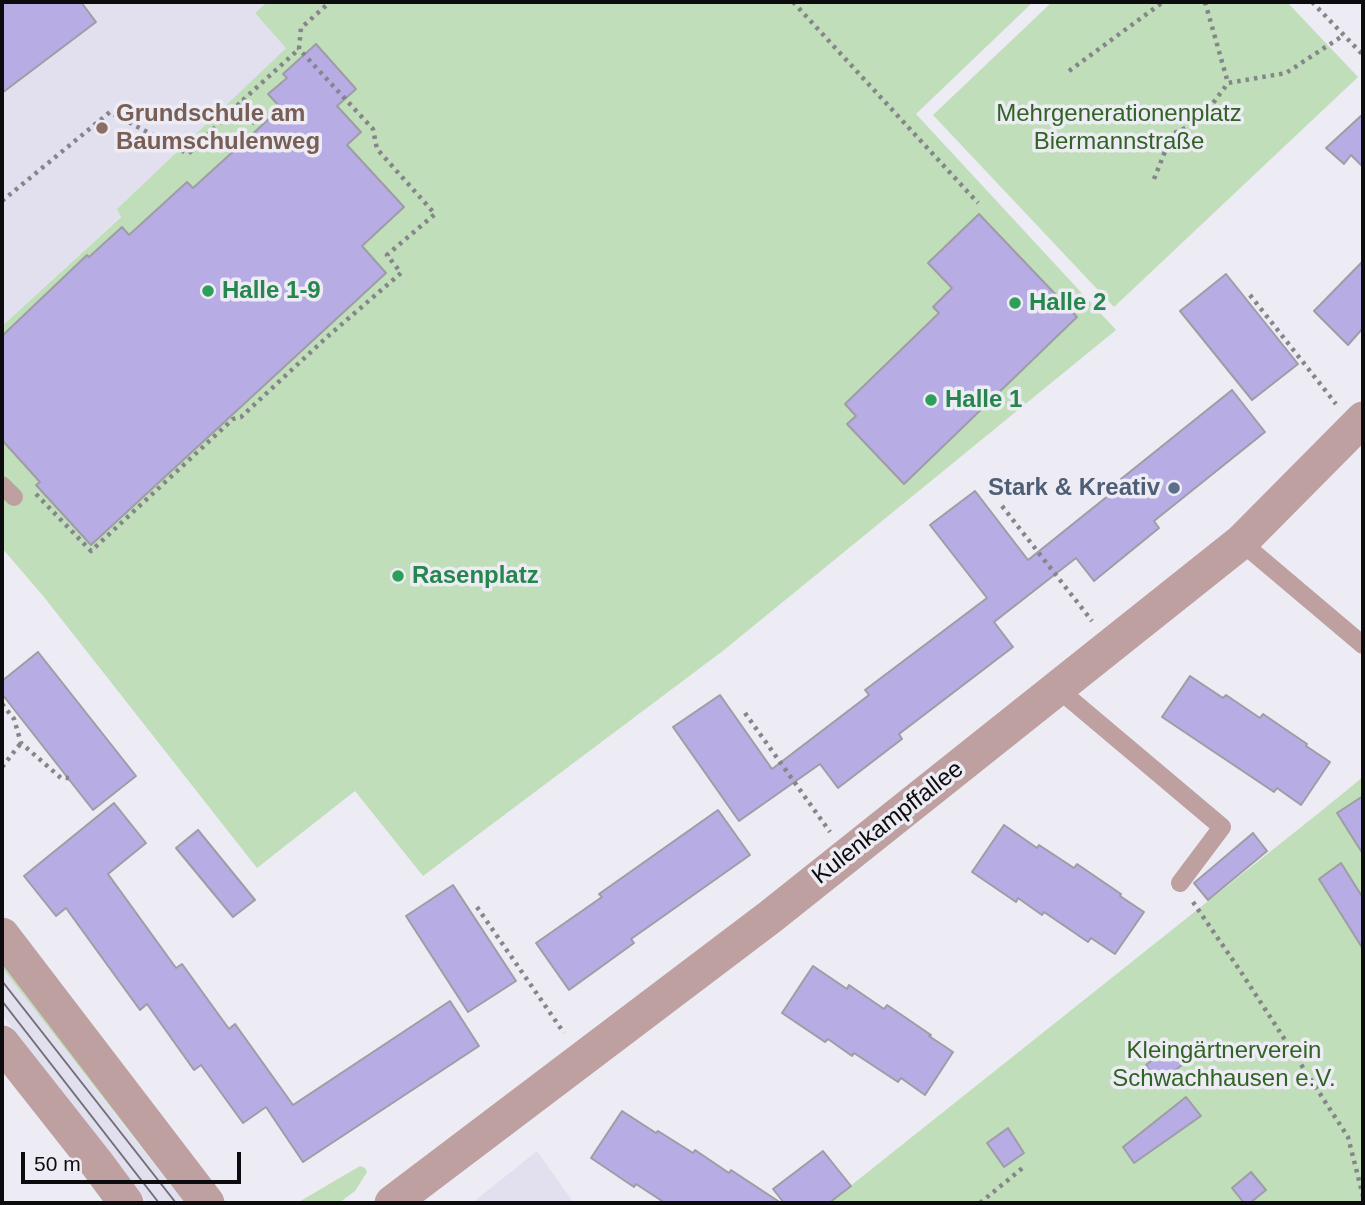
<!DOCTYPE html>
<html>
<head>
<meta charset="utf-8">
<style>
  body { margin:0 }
  #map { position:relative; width:1365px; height:1205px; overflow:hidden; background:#edecf4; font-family:Arial,sans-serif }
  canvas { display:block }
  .frame { position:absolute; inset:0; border:4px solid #0c0c0e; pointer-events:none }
  .scale { position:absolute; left:21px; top:1152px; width:220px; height:32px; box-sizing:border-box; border:4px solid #0c0c0e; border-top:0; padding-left:9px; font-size:21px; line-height:24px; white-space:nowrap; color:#0c0c0e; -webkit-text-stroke:5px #edecf4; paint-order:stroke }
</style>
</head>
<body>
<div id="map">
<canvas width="1365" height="1205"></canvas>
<div class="frame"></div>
<div class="scale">50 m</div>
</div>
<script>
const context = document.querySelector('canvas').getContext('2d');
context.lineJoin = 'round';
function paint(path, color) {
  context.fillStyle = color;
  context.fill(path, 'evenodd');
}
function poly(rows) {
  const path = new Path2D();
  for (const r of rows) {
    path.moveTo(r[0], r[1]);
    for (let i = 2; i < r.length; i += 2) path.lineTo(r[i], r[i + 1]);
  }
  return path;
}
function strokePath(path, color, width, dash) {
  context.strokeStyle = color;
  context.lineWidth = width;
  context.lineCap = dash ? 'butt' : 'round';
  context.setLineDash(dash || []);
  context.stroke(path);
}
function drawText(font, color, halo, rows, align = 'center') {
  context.font = font + ' Arial,sans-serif';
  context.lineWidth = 7;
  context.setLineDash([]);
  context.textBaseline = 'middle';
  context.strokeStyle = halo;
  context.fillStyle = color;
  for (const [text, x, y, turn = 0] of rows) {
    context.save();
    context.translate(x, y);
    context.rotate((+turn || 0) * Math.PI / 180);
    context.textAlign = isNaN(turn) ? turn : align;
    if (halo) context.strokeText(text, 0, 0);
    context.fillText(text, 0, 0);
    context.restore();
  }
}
const built = poly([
  [2,2,267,2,255,13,287,47,117,209,121,216,2,326],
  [2,968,127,1130,185,1203,148,1203,107,1150,2,1015],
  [537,1151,574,1203,472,1203]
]);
const green = poly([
  [267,2,1033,2,916,114,1116,330,724,650,423,876,355,791,257,868,44,597,2,548,2,326,121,217,117,209,286,48,255,13],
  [1052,2,1287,2,1358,77,1114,307,933,115],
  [1363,777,1363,1203,829,1203,1320,812],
  [2,957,185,1203,2,968],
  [360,1166,365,1168,367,1172,355,1191,339,1203,297,1203]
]);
const building = poly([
  [2,2,81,2,96,22,2,93,2,2],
  [316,44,356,89,337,106,361,132,347,145,404,207,362,246,386,273,91,545,36,485,40,482,2,440,2,336,87,255,89,257,122,227,129,235,187,182,193,188,281,108,268,94,287,78,283,74,316,44],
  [1363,114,1363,167,1351,155,1344,164,1326,148,1363,114],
  [979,214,1077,317,904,484,847,424,856,416,845,404,939,313,933,307,952,288,928,263,979,214],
  [1363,261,1363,328,1348,345,1314,311,1363,261],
  [1226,274,1298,364,1252,400,1180,311,1226,274],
  [1232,390,1265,432,1154,521,1159,528,1094,581,1076,558,994,622,1013,647,899,734,902,739,838,788,820,764,739,821,673,727,720,695,772,769,869,695,865,690,987,598,930,525,975,491,1028,560,1124,483,1121,479,1232,390],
  [38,652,136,776,93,810,2,694,2,681,38,652],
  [1190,676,1223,698,1226,695,1260,718,1263,714,1307,744,1306,746,1330,762,1301,805,1277,788,1274,792,1162,717,1190,676],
  [1363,796,1363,854,1337,813,1363,796],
  [114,803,146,843,108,874,176,968,182,964,229,1029,235,1024,293,1105,450,1001,479,1046,303,1162,266,1107,243,1123,201,1065,194,1070,147,1004,140,1010,66,908,56,916,24,876,114,803],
  [718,810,750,855,631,939,634,943,569,990,536,943,602,897,599,894,718,810],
  [1004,825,1037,848,1039,845,1074,868,1077,864,1121,894,1120,896,1144,912,1115,954,1091,938,1088,942,1044,912,1042,915,1018,898,1016,902,972,872,1004,825],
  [198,830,255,900,233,917,176,848,198,830],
  [1253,833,1267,851,1208,900,1194,883,1253,833],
  [1341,863,1363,898,1363,949,1319,879,1341,863],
  [453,885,516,981,468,1012,406,916,453,885],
  [813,966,847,989,849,985,884,1009,887,1005,931,1035,929,1036,953,1052,925,1095,901,1078,898,1082,854,1053,852,1056,828,1039,825,1042,782,1013,813,966],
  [1169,1047,1182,1065,1159,1083,1146,1065,1169,1047],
  [1186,1097,1201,1116,1134,1163,1123,1147,1186,1097],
  [622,1111,656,1133,658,1131,693,1153,695,1150,729,1173,731,1170,781,1203,665,1203,636,1184,634,1187,591,1158,622,1111],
  [1008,1128,1024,1153,1004,1167,987,1143,1008,1128],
  [823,1151,851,1186,829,1203,784,1203,773,1189,823,1151],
  [1251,1172,1266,1190,1250,1203,1244,1203,1232,1188,1251,1172]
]);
const path = poly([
  [793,2,978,203],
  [1205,2,1228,83,1286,73,1344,35],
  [1312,2,1363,55],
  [1069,71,1163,2],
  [255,124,244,99,299,49],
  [1154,179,1172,134,1199,122,1228,83],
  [2,201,110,112,188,154,244,99],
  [1250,295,1336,404],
  [36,494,91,551,233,419,241,417,327,337,401,273,387,255,435,214,377,149,373,129,299,49,301,28,330,2],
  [1002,506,1092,621],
  [2,704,14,719,21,743,61,778,69,778],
  [745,713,830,832],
  [2,767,21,743],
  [1193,902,1241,972,1348,1137,1363,1196],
  [477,907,564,1033],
  [980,1203,1025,1166]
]);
const lane = poly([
  [2,485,14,497],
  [1241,542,1363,645],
  [1057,688,1222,827,1180,883]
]);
const street = poly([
  [2,935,207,1203],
  [2,1043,95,1161,126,1203],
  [392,1203,770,917,1241,542,1363,419]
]);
const tram = poly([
  [2,981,176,1203],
  [2,1001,159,1203]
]);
const markers = [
  [102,128,7,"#8d6e63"],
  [208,291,7,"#2e9e5b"],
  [1015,303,7,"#2e9e5b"],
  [931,400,7,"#2e9e5b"],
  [1174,488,7,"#5c6f8a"],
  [398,576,7,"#2e9e5b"]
];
const educationNames = [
  ["Grundschule am",116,114],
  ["Baumschulenweg",116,142]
];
const parkNames = [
  ["Mehrgenerationenplatz",1119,114],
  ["Biermannstraße",1119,142],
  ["Kleingärtnerverein",1224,1051],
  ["Schwachhausen e.V.",1224,1079]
];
const leisureNames = [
  ["Halle 1-9",222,291],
  ["Halle 2",1029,303],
  ["Halle 1",945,400],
  ["Rasenplatz",412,576]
];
const serviceNames = [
  ["Stark & Kreativ",1160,488]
];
const streetNames = [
  ["Kulenkampffallee",888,823,-38]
];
paint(built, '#e2e0ef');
paint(green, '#bfdeb9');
paint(building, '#b7ace3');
strokePath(building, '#9e9da5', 2);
strokePath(path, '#85858a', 4.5, [3.5, 5]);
strokePath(lane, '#bea0a0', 18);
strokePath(street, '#bea0a0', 35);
strokePath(tram, '#717175', 2);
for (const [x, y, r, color] of markers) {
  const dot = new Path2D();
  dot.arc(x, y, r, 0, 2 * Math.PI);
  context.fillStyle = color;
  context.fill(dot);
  strokePath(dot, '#edecf4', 2.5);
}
drawText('bold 24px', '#785e54', '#edecf4', educationNames, 'left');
drawText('24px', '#306324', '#edecf4', parkNames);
drawText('bold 24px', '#27864d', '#edecf4', leisureNames, 'left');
drawText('bold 24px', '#4e5e75', '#edecf4', serviceNames, 'right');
drawText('24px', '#0c0c0e', '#edecf4', streetNames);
</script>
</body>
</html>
